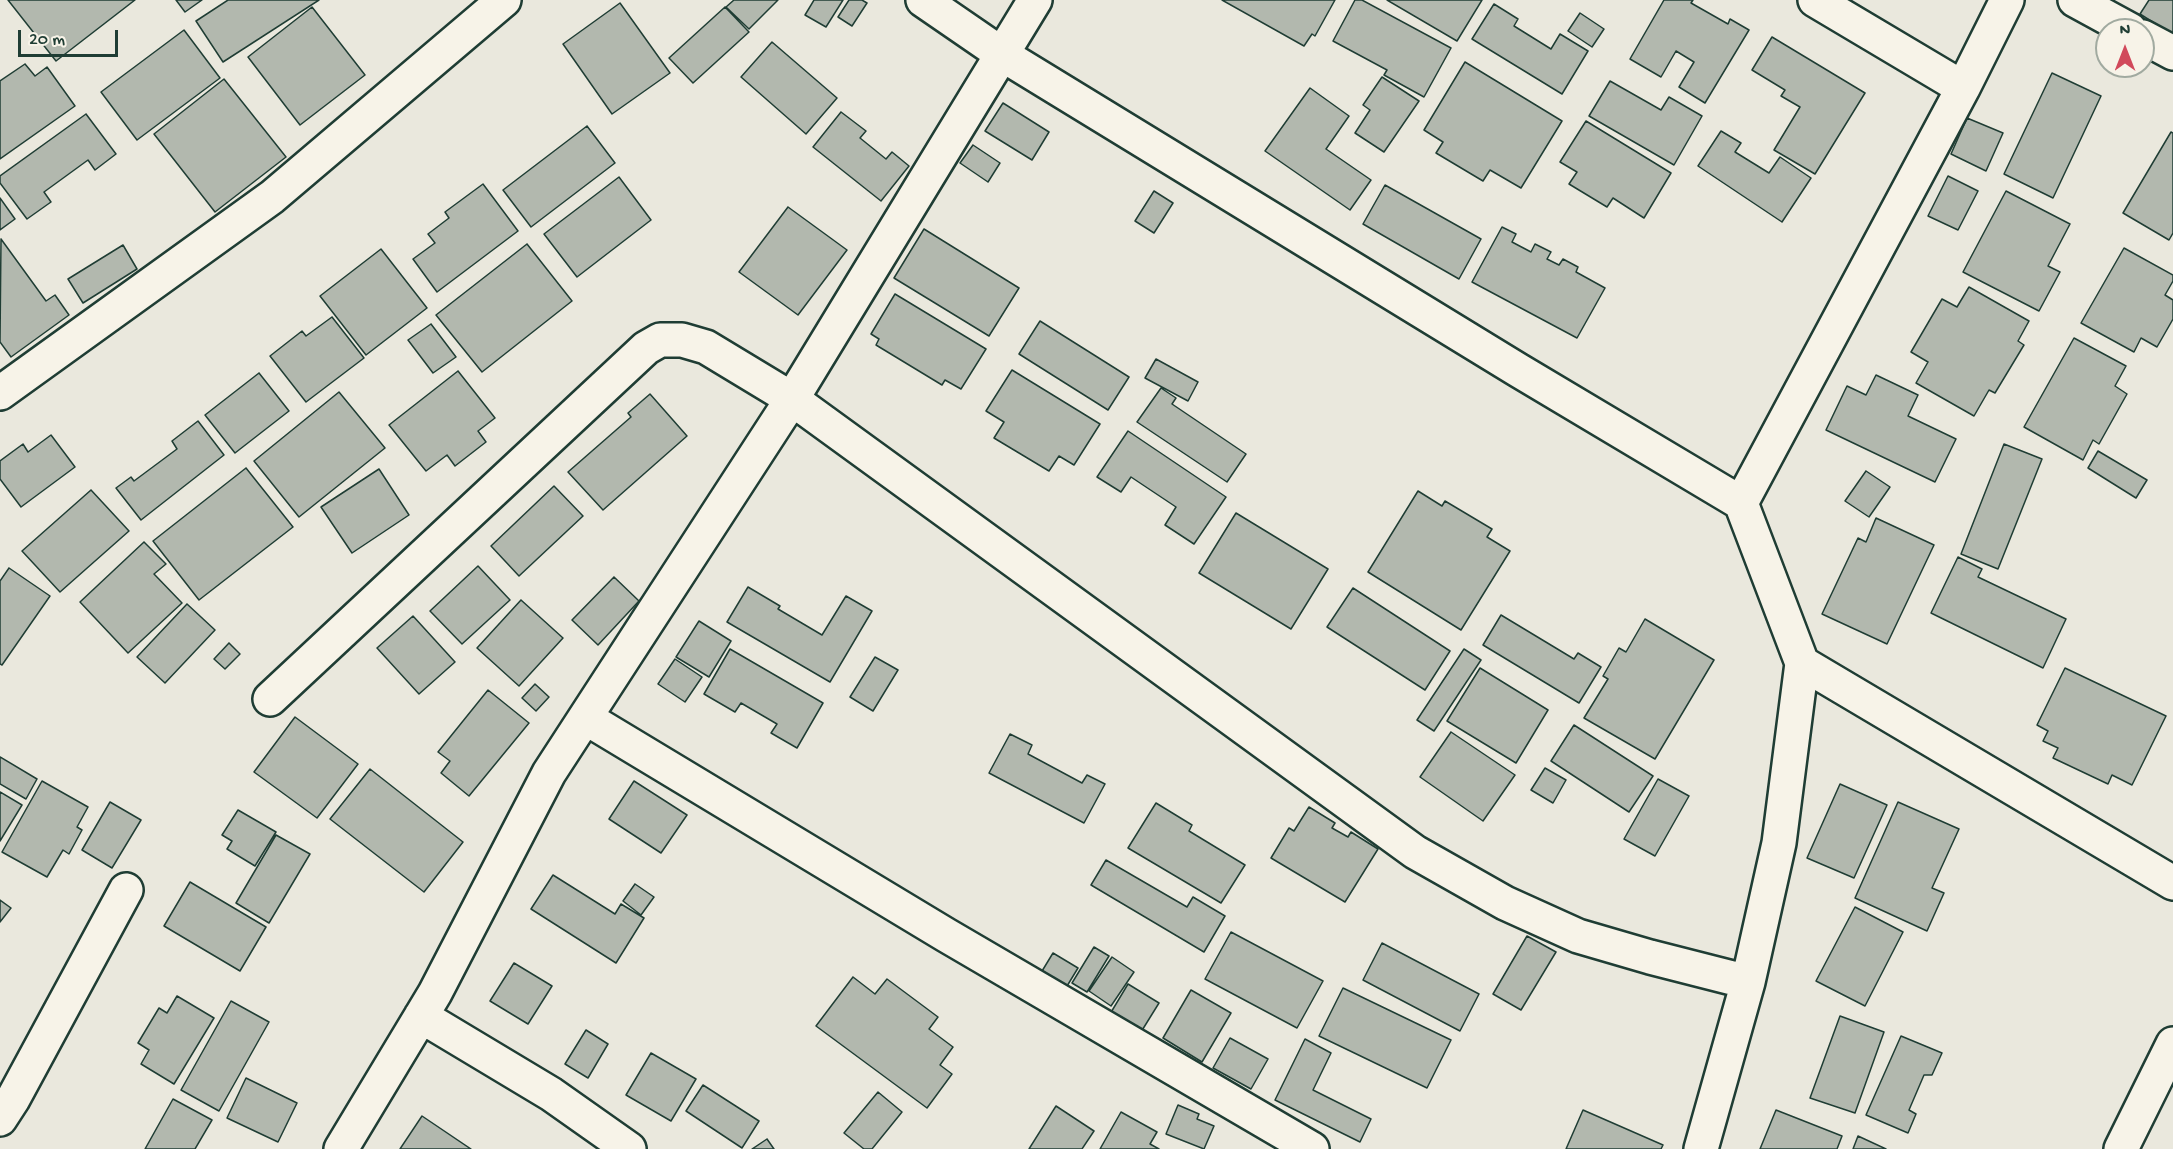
<!DOCTYPE html>
<html>
<head>
<meta charset="utf-8">
<style>
  body { margin:0 }
  #map { position:relative; width:2173px; height:1149px; overflow:hidden; background:#eae8dd; font-family:"Gochi Hand",sans-serif }
  canvas { display:block }
  .north { position:absolute; left:2095px; top:18px; width:60px; height:60px; box-sizing:border-box; background:#f7f3e8; border:2px solid #a1aaa0; border-radius:50%; rotate:0deg; font-size:16px; font-weight:700; line-height:24px; text-align:center; color:#1f3d34 }
  .north::after { content:''; display:block; margin:auto; width:21px; height:27px; background:#d1495b; clip-path:polygon(50% 0,100% 100%,50% 72%,0 100%) }
  .scale { position:absolute; left:18px; top:30px; width:100px; height:27px; box-sizing:border-box; border:3px solid #1f3d34; border-top:0; padding-left:8px; font-size:18px; line-height:21px; white-space:nowrap; color:#1f3d34; -webkit-text-stroke:4px #f7f3e8; paint-order:stroke }
</style>
</head>
<body>
<div id="map">
<canvas width="2173" height="1149"></canvas>
<div class="north">N</div>
<div class="scale">20 m</div>
</div>
<script>
const context = document.querySelector('canvas').getContext('2d');
context.lineJoin = 'round';
function paint(path, color) {
  context.fillStyle = color;
  context.fill(path, 'evenodd');
}
function poly(rows) {
  const path = new Path2D();
  for (const r of rows) {
    path.moveTo(r[0], r[1]);
    for (let i = 2; i < r.length; i += 2) path.lineTo(r[i], r[i + 1]);
  }
  return path;
}
function strokePath(path, color, width, dash) {
  context.strokeStyle = color;
  context.lineWidth = width;
  context.lineCap = dash ? 'butt' : 'round';
  context.setLineDash(dash || []);
  context.stroke(path);
}
const building = poly([
  [8,0,135,0,56,61,8,0],
  [176,0,202,0,185,12,176,0],
  [228,0,319,0,223,62,196,21,228,0],
  [734,0,778,0,749,29,726,7,734,0],
  [814,0,843,0,826,27,805,15,814,0],
  [849,0,862,0,867,3,852,26,838,17,849,0],
  [1222,0,1335,0,1315,36,1312,34,1304,46,1222,0],
  [1355,0,1362,0,1451,48,1424,97,1384,75,1387,70,1333,41,1355,0],
  [1387,0,1482,0,1457,41,1387,0],
  [1664,0,1693,0,1691,3,1728,24,1730,19,1749,30,1705,103,1679,87,1694,62,1676,51,1661,77,1630,59,1664,0],
  [2149,0,2173,0,2173,35,2140,14,2149,0],
  [620,3,670,73,612,114,563,44,620,3],
  [1494,4,1518,19,1514,26,1551,49,1560,34,1588,51,1562,94,1472,39,1494,4],
  [312,7,365,75,300,125,248,57,312,7],
  [725,7,749,32,693,83,669,58,725,7],
  [1580,13,1604,29,1592,47,1568,31,1580,13],
  [184,30,220,78,137,140,101,92,184,30],
  [1772,37,1865,93,1815,174,1774,150,1800,107,1781,96,1785,90,1752,70,1772,37],
  [772,42,837,98,806,134,741,77,772,42],
  [1465,62,1562,121,1521,188,1490,170,1483,181,1436,153,1443,142,1424,130,1465,62],
  [25,64,35,76,47,67,75,106,0,159,0,81,25,64],
  [2052,73,2101,96,2053,198,2004,174,2052,73],
  [1382,77,1419,101,1384,152,1355,133,1370,110,1363,105,1382,77],
  [224,79,286,157,215,212,154,134,224,79],
  [1610,81,1661,110,1669,97,1702,116,1674,165,1589,116,1610,81],
  [1310,88,1349,116,1326,149,1371,180,1350,210,1265,151,1310,88],
  [1003,103,1049,132,1032,160,985,131,1003,103],
  [841,112,866,131,860,138,886,159,892,152,909,166,881,201,813,147,841,112],
  [86,114,116,154,95,170,88,160,44,192,51,202,27,219,0,183,0,176,86,114],
  [1967,118,2003,133,1986,171,1951,154,1967,118],
  [1586,121,1671,173,1644,218,1613,198,1607,207,1569,184,1577,172,1560,162,1586,121],
  [587,126,615,163,531,227,503,190,587,126],
  [1721,131,1741,143,1735,152,1769,173,1780,157,1811,178,1782,222,1698,166,1721,131],
  [2171,132,2173,133,2173,233,2169,240,2123,213,2171,132],
  [973,145,1000,163,988,182,960,163,973,145],
  [1948,176,1978,191,1958,230,1928,216,1948,176],
  [619,177,651,220,577,277,544,234,619,177],
  [483,184,518,231,437,292,413,259,435,243,428,234,449,218,445,212,483,184],
  [1385,185,1481,239,1459,279,1363,224,1385,185],
  [1154,191,1173,203,1154,233,1135,221,1154,191],
  [2006,191,2070,224,2048,266,2060,272,2039,311,1963,272,2006,191],
  [0,198,15,219,0,230,0,198],
  [788,207,847,250,798,315,739,272,788,207],
  [1502,227,1516,234,1512,242,1531,252,1535,244,1551,252,1547,259,1559,265,1563,259,1578,267,1576,272,1605,288,1577,338,1472,282,1502,227],
  [924,229,1019,288,989,336,894,278,924,229],
  [1,239,46,301,55,295,69,315,11,357,0,342,1,239],
  [527,244,572,301,482,372,436,315,527,244],
  [123,245,137,269,83,303,68,279,123,245],
  [2124,248,2173,275,2173,281,2165,295,2173,300,2173,319,2157,347,2141,338,2134,352,2081,323,2124,248],
  [381,249,427,308,366,355,320,296,381,249],
  [1969,287,2029,321,2018,341,2024,345,1995,393,1989,390,1974,416,1916,383,1928,362,1911,352,1942,299,1957,307,1969,287],
  [895,294,986,349,961,389,945,380,942,385,876,345,879,339,871,334,895,294],
  [332,317,364,358,306,402,270,356,302,331,306,336,332,317],
  [1040,321,1129,377,1108,410,1019,354,1040,321],
  [431,324,456,357,433,373,408,340,431,324],
  [2074,338,2126,366,2115,386,2127,394,2099,444,2093,440,2083,460,2024,427,2074,338],
  [1156,359,1198,382,1188,401,1145,378,1156,359],
  [1012,370,1100,424,1074,465,1059,456,1049,471,994,438,1004,422,986,411,1012,370],
  [458,371,495,418,478,431,486,442,455,466,447,455,426,471,389,425,458,371],
  [259,373,289,411,235,453,205,415,259,373],
  [1876,375,1918,395,1908,416,1956,439,1935,482,1826,430,1847,386,1866,395,1876,375],
  [1161,388,1176,398,1172,404,1246,454,1227,482,1137,422,1161,388],
  [339,392,385,448,299,517,254,461,339,392],
  [650,394,687,436,603,510,568,472,631,417,628,413,650,394],
  [198,421,224,455,141,520,116,488,131,477,134,481,177,449,172,441,198,421],
  [1128,431,1226,497,1194,544,1165,525,1176,507,1131,477,1121,492,1097,477,1128,431],
  [51,435,75,467,21,507,0,479,0,461,23,444,28,452,51,435],
  [2004,444,2042,459,1998,569,1961,554,2004,444],
  [2098,451,2147,480,2136,498,2088,468,2098,451],
  [246,468,293,527,199,600,153,541,246,468],
  [379,469,409,515,352,553,321,507,379,469],
  [1866,471,1890,487,1869,517,1845,501,1866,471],
  [554,486,583,516,519,576,491,546,554,486],
  [91,490,129,531,60,592,22,551,91,490],
  [1418,491,1442,506,1445,501,1492,529,1487,537,1510,551,1461,630,1368,572,1418,491],
  [1236,513,1328,569,1291,629,1199,573,1236,513],
  [1876,518,1934,545,1887,644,1822,614,1858,538,1866,542,1876,518],
  [144,542,166,564,154,574,182,603,128,653,80,602,144,542],
  [1958,557,1982,569,1978,577,2066,619,2043,668,1931,613,1958,557],
  [478,566,510,600,462,644,430,611,478,566],
  [9,568,50,596,2,665,0,664,0,581,9,568],
  [614,577,639,601,598,645,572,620,614,577],
  [748,587,780,606,778,609,822,635,846,596,872,611,830,682,727,622,748,587],
  [1353,588,1450,651,1425,690,1327,627,1353,588],
  [521,600,563,638,519,686,477,648,521,600],
  [187,604,215,630,165,683,137,657,187,604],
  [1501,615,1574,659,1578,653,1601,667,1579,703,1483,645,1501,615],
  [413,616,455,662,419,694,377,648,413,616],
  [1645,619,1714,660,1655,759,1584,718,1608,679,1603,676,1619,648,1626,652,1645,619],
  [699,621,731,641,709,677,676,657,699,621],
  [229,643,240,654,225,669,214,659,229,643],
  [730,649,823,703,797,748,771,733,777,724,741,703,735,712,704,694,730,649],
  [1464,649,1481,660,1434,731,1417,720,1464,649],
  [875,657,898,670,873,711,850,697,875,657],
  [675,659,702,677,685,702,658,684,675,659],
  [1480,668,1548,710,1516,763,1447,721,1480,668],
  [2065,668,2166,716,2132,785,2112,775,2108,784,2053,758,2058,748,2043,741,2048,731,2037,725,2065,668],
  [535,684,549,697,536,711,522,698,535,684],
  [488,690,529,723,469,796,441,773,450,761,438,752,488,690],
  [295,717,358,764,317,818,254,772,295,717],
  [1574,725,1653,776,1629,812,1551,761,1574,725],
  [1451,732,1515,775,1483,821,1420,777,1451,732],
  [1010,734,1032,745,1028,754,1082,783,1087,775,1105,784,1084,823,989,773,1010,734],
  [0,757,37,779,26,799,0,784,0,757],
  [1545,768,1566,780,1553,803,1531,790,1545,768],
  [370,769,463,842,424,892,330,819,370,769],
  [1658,779,1689,796,1655,856,1624,839,1658,779],
  [42,781,88,807,77,827,82,830,69,854,63,850,47,877,2,852,42,781],
  [634,781,687,815,661,853,609,819,634,781],
  [1840,784,1887,805,1854,878,1807,858,1840,784],
  [0,792,22,805,0,841,0,792],
  [110,802,141,820,112,868,82,850,110,802],
  [1898,802,1959,829,1932,888,1944,893,1927,931,1855,898,1898,802],
  [1156,803,1192,825,1189,831,1245,865,1221,903,1128,848,1156,803],
  [1309,807,1335,823,1332,828,1348,837,1351,832,1378,849,1345,902,1271,858,1289,828,1294,831,1309,807],
  [238,810,276,832,255,866,227,849,232,841,222,835,238,810],
  [276,835,310,854,269,923,236,903,276,835],
  [1106,860,1187,907,1193,897,1225,916,1204,952,1091,885,1106,860],
  [553,875,615,914,621,904,644,918,616,963,531,909,553,875],
  [190,882,266,927,240,971,164,926,190,882],
  [635,884,654,897,641,915,623,901,635,884],
  [0,900,11,908,0,922,0,900],
  [1855,907,1903,932,1865,1006,1816,981,1855,907],
  [1231,932,1323,981,1297,1028,1205,979,1231,932],
  [1527,936,1556,952,1521,1010,1493,994,1527,936],
  [1382,943,1479,994,1460,1031,1363,980,1382,943],
  [1094,947,1109,956,1087,992,1072,983,1094,947],
  [1053,953,1078,968,1064,991,1039,976,1053,953],
  [1112,957,1134,972,1111,1006,1089,991,1112,957],
  [514,963,552,986,528,1024,490,1001,514,963],
  [853,977,875,994,887,979,938,1017,929,1029,953,1047,940,1065,952,1074,927,1108,816,1026,853,977],
  [1128,984,1159,1003,1141,1032,1110,1014,1128,984],
  [1343,988,1451,1040,1427,1088,1319,1036,1343,988],
  [1191,990,1231,1013,1202,1062,1163,1038,1191,990],
  [177,996,214,1018,174,1084,141,1064,149,1050,138,1043,159,1008,167,1013,177,996],
  [231,1001,269,1022,219,1111,181,1090,231,1001],
  [1840,1016,1884,1032,1855,1113,1810,1098,1840,1016],
  [586,1030,608,1044,588,1078,565,1064,586,1030],
  [1901,1036,1942,1053,1932,1075,1924,1075,1909,1110,1916,1114,1908,1133,1866,1115,1901,1036],
  [1230,1038,1268,1059,1251,1089,1213,1068,1230,1038],
  [1305,1039,1331,1053,1313,1090,1371,1119,1360,1142,1275,1100,1305,1039],
  [651,1053,696,1079,671,1121,626,1095,651,1053],
  [246,1078,297,1103,278,1142,227,1118,246,1078],
  [703,1085,759,1121,742,1148,686,1111,703,1085],
  [878,1092,902,1112,872,1149,864,1149,844,1133,878,1092],
  [173,1099,212,1120,195,1149,145,1149,173,1099],
  [1178,1105,1199,1114,1197,1119,1214,1126,1204,1149,1166,1134,1178,1105],
  [1056,1106,1094,1131,1082,1149,1029,1149,1056,1106],
  [1583,1110,1663,1145,1661,1149,1566,1149,1583,1110],
  [1776,1110,1842,1136,1837,1149,1760,1149,1776,1110],
  [1121,1112,1157,1132,1150,1144,1159,1149,1100,1149,1121,1112],
  [422,1116,471,1149,400,1149,422,1116],
  [1858,1136,1886,1149,1853,1149,1858,1136],
  [767,1139,774,1149,752,1149,767,1139]
]);
const minor = poly([
  [923,0,1003,55,1518,370,1741,503,1802,663,1779,843,1748,982,1701,1149],
  [1815,0,1963,88],
  [2075,0,2130,30],
  [2143,37,2173,53],
  [0,393,272,197,504,0],
  [1741,503,1963,88,2007,0],
  [1802,663,2173,883],
  [270,699,646,348,660,340,682,340,706,347,792,399,1415,852,1505,903,1578,936,1650,957,1748,982],
  [586,718,946,935,1312,1149],
  [421,1016,551,1094,629,1149],
  [0,1119,13,1099,126,890],
  [341,1149,435,993,549,773,792,399,1035,0],
  [2121,1149,2173,1044]
]);
paint(building, '#b2b8ae');
strokePath(building, '#1f3d34', 1.5);
strokePath(minor, '#1f3d34', 38);
strokePath(minor, '#f7f3e8', 33);
</script>
</body>
</html>
